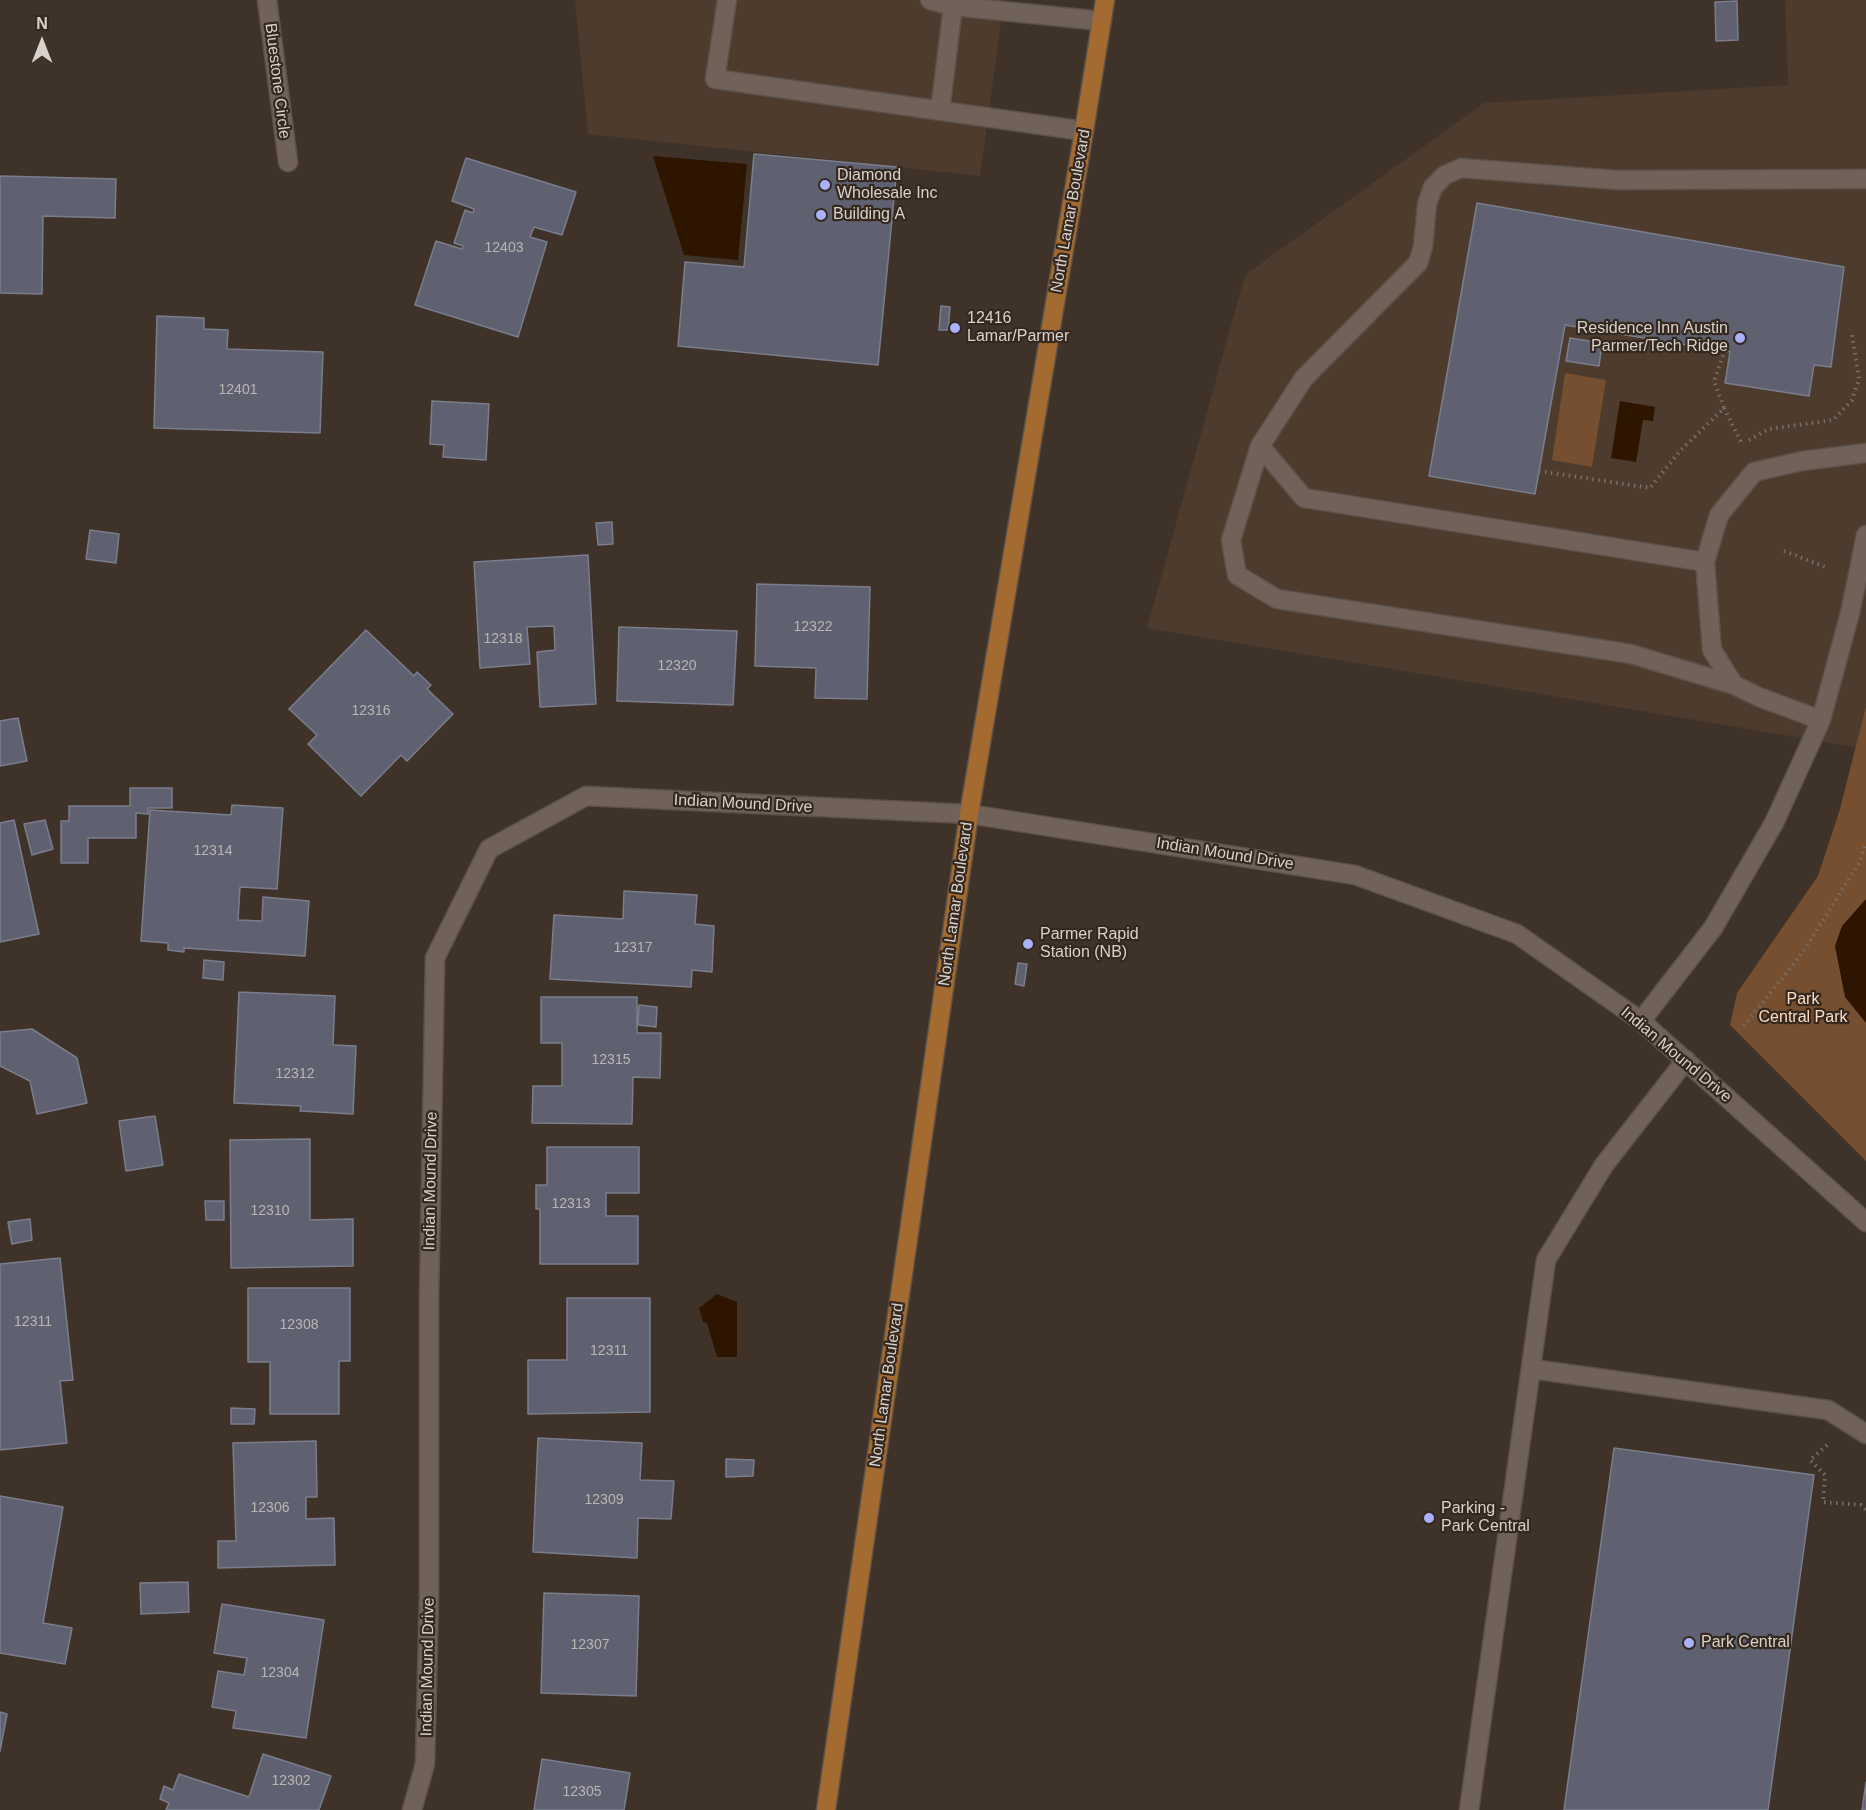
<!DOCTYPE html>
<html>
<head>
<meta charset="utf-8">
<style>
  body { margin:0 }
  #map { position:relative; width:1866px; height:1810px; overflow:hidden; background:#3f3329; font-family:Helvetica,sans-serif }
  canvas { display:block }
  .north { position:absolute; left:12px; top:12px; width:60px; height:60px; -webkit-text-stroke:4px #35291f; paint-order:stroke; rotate:0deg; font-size:16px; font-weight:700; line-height:24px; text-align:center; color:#d9d1cb }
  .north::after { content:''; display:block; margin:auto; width:21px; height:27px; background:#d9d1cb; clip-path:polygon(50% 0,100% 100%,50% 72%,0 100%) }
</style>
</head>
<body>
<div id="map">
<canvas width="1866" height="1810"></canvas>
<div class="north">N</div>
</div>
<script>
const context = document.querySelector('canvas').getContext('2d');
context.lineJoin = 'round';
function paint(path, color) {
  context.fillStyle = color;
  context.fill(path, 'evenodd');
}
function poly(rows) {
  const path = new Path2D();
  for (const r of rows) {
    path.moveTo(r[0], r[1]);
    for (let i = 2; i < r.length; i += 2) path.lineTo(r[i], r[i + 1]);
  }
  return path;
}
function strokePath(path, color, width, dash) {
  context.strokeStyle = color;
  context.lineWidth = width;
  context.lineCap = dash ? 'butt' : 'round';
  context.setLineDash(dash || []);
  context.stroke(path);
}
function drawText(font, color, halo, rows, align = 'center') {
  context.font = font + ' Helvetica,sans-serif';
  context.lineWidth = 4.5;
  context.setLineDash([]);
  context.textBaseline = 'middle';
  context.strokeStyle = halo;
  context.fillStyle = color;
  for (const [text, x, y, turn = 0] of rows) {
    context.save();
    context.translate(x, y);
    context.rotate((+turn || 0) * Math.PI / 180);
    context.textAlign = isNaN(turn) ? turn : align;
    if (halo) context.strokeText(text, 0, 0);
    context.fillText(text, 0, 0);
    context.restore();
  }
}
const built = poly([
  [575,0,1004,0,980,176,588,134],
  [1785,0,1866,0,1866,706,1856,747,1147,628,1245,275,1484,103,1788,85]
]);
const green = poly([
  [1565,373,1606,380,1592,467,1552,460],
  [1866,706,1866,1161,1730,1025,1737,993,1818,876,1840,809]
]);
const water = poly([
  [653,156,747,164,738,260,684,255],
  [1620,401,1655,407,1653,421,1643,420,1636,462,1611,458],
  [1866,899,1866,1023,1845,997,1835,946,1842,926],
  [717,1294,737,1302,737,1357,717,1357,707,1323,703,1322,699,1308]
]);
const building = poly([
  [1737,1,1738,40,1716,41,1715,2,1737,1],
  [754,154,897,167,878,365,678,346,685,262,744,267,754,154],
  [466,158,576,192,562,235,534,227,530,237,547,242,518,337,415,305,436,241,462,249,463,246,454,243,465,210,473,213,474,209,452,201,466,158],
  [0,176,116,179,115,218,43,216,42,294,0,293,0,176],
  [1477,203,1844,267,1831,367,1814,365,1809,396,1725,383,1730,352,1565,325,1535,494,1429,476,1477,203],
  [941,306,950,307,948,330,939,330,941,306],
  [157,316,204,318,204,329,228,330,227,349,323,352,320,433,154,428,157,316],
  [1570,338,1602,343,1599,366,1566,361,1570,338],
  [432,401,489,404,486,460,443,457,444,445,430,444,432,401],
  [612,522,613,544,598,545,596,523,612,522],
  [90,530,119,534,116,563,86,559,90,530],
  [588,555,596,704,540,707,537,652,555,650,554,626,527,627,530,664,480,668,474,562,588,555],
  [757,584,870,587,867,699,815,698,816,668,755,666,757,584],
  [619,627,737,631,733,705,617,701,619,627],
  [366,630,414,676,417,672,431,685,427,689,453,714,407,761,401,755,361,796,308,744,317,735,289,709,366,630],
  [18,718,27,761,0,766,0,721,18,718],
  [130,788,172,788,172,808,148,808,148,814,136,813,136,838,88,838,88,863,61,863,61,821,69,821,69,806,130,806,130,788],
  [232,805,283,808,277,889,240,887,238,920,262,921,263,897,309,901,305,956,184,948,184,952,168,950,168,943,141,941,150,810,231,815,232,805],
  [14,820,39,934,0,942,0,823,14,820],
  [45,820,53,849,32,855,24,824,45,820],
  [624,891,697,895,695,924,714,926,712,972,692,970,691,987,550,979,554,915,623,919,624,891],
  [204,960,224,962,223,980,203,978,204,960],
  [1018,963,1027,964,1024,986,1015,984,1018,963],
  [239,992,335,996,333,1045,356,1046,353,1114,300,1111,301,1106,234,1103,239,992],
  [541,997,637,997,637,1033,661,1033,660,1078,633,1077,632,1124,532,1123,533,1086,562,1086,562,1043,541,1043,541,997],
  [639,1005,657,1007,656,1027,638,1025,639,1005],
  [32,1029,77,1058,87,1103,37,1114,30,1081,0,1066,0,1032,32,1029],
  [155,1116,163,1165,126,1171,119,1121,155,1116],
  [310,1139,310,1220,353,1219,353,1266,231,1268,230,1140,310,1139],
  [547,1147,639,1147,639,1193,606,1193,606,1216,638,1216,638,1264,540,1264,540,1209,536,1209,536,1185,547,1185,547,1147],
  [205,1201,224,1201,224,1220,206,1220,205,1201],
  [30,1219,32,1240,12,1244,8,1222,30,1219],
  [60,1258,73,1380,60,1381,67,1443,0,1450,0,1264,60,1258],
  [248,1288,350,1288,350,1361,339,1361,339,1414,270,1414,270,1362,248,1362,248,1288],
  [567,1298,650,1298,650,1412,528,1414,528,1360,567,1360,567,1298],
  [231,1408,255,1409,254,1424,231,1424,231,1408],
  [538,1438,642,1443,640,1480,674,1481,671,1519,638,1518,637,1558,533,1552,538,1438],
  [316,1441,317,1497,306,1497,306,1519,334,1518,335,1565,218,1568,218,1541,236,1541,233,1443,316,1441],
  [1614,1448,1814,1475,1768,1810,1564,1810,1614,1448],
  [726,1459,754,1460,753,1476,726,1477,726,1459],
  [0,1496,63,1507,43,1623,72,1628,65,1664,0,1653,0,1496],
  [188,1582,189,1612,141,1614,140,1583,188,1582],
  [544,1593,639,1596,636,1696,541,1693,544,1593],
  [222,1604,324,1620,306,1738,233,1728,236,1711,212,1707,218,1671,244,1675,247,1658,214,1653,222,1604],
  [0,1712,7,1714,0,1751,0,1712],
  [263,1754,331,1776,319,1810,166,1810,169,1803,160,1799,164,1786,173,1790,179,1774,249,1797,263,1754],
  [542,1759,630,1773,624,1810,534,1810,542,1759],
  [1866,1782,1866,1810,1862,1810,1866,1782]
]);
const path = poly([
  [1724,408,1742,444],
  [1749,440,1769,429,1833,420,1852,400,1859,379,1852,334],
  [1539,471,1650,488,1680,451,1724,408,1714,381,1725,350],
  [1784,551,1828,568],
  [1744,1026,1803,952,1859,863,1866,843],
  [1827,1445,1810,1460,1825,1475,1823,1502,1861,1505,1866,1510]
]);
const lane = poly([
  [727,0,715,79,1084,131],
  [930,0,953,6,1102,21],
  [940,111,953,6],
  [1260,446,1231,540,1237,575,1277,599,1631,654,1734,685],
  [1705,562,1304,498,1260,446,1304,378,1418,263,1423,247,1427,204,1433,187,1445,175,1461,168,1617,180,1866,179],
  [1821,720,1759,697,1734,685,1712,650,1705,562,1719,515,1754,472,1802,461,1866,453],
  [1641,1021,1713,928,1774,823,1821,720,1850,613,1866,535],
  [1532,1369,1828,1410,1866,1434],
  [1469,1810,1546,1260,1604,1165,1686,1060]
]);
const street = poly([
  [267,0,288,162],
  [412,1810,425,1764,429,1596,429,1299,435,958,489,849,586,796,969,814,1355,875,1517,934,1641,1021,1866,1222]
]);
const primary = poly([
  [826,1810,969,814,1084,131,1105,0]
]);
const markers = [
  [825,185,6,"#a9b0fc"],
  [821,215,6,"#a9b0fc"],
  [955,328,6,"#a9b0fc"],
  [1740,338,6,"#a9b0fc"],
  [1028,944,6,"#a9b0fc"],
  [1429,1518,6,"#a9b0fc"],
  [1689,1643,6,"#a9b0fc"]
];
const numberNames = [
  ["12403",504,248],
  ["12401",238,390],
  ["12322",813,627],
  ["12318",503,639],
  ["12320",677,666],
  ["12316",371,711],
  ["12314",213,851],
  ["12317",633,948],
  ["12315",611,1060],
  ["12312",295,1074],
  ["12313",571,1204],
  ["12310",270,1211],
  ["12311",33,1322],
  ["12308",299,1325],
  ["12311",609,1351],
  ["12309",604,1500],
  ["12306",270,1508],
  ["12307",590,1645],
  ["12304",280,1673],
  ["12302",291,1781],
  ["12305",582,1792]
];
const streetNames = [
  ["Bluestone Circle",277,81,83],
  ["North Lamar Boulevard",1071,211,-80],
  ["Indian Mound Drive",743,804,3],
  ["Indian Mound Drive",1225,854,9],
  ["North Lamar Boulevard",956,904,-82],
  ["Indian Mound Drive",1676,1055,40],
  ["Indian Mound Drive",431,1181,-89],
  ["North Lamar Boulevard",887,1385,-82],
  ["Indian Mound Drive",428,1667,-89]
];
const poiNames = [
  ["Diamond",837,176],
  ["Wholesale Inc",837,194],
  ["Building A",833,215],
  ["12416",967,319],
  ["Lamar/Parmer",967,337],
  ["Residence Inn Austin",1728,329,"right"],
  ["Parmer/Tech Ridge",1728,347,"right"],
  ["Parmer Rapid",1040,935],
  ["Station (NB)",1040,953],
  ["Parking -",1441,1509],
  ["Park Central",1441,1527],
  ["Park Central",1701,1643]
];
const parkNames = [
  ["Park",1803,1000],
  ["Central Park",1803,1018]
];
paint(built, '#4d3b2d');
paint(green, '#754f2f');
paint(water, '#2e1500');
paint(building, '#5f6171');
strokePath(building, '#7b7d8d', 1.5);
strokePath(lane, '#5b5149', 21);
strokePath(street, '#5b5149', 21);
strokePath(primary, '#5b5149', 21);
strokePath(path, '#796f67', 4, [1.5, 4.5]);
strokePath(lane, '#706258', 18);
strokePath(street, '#706258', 18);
strokePath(primary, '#a46b30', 18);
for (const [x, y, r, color] of markers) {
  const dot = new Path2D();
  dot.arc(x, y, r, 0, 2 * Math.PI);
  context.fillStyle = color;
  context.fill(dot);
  strokePath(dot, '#35291f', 2);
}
drawText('14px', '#bab5b4', null, numberNames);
drawText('16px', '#d9d1cb', '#35291f', streetNames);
drawText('16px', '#d9d1cb', '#35291f', poiNames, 'left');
drawText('16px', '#fbdbc3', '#35291f', parkNames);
</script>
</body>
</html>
